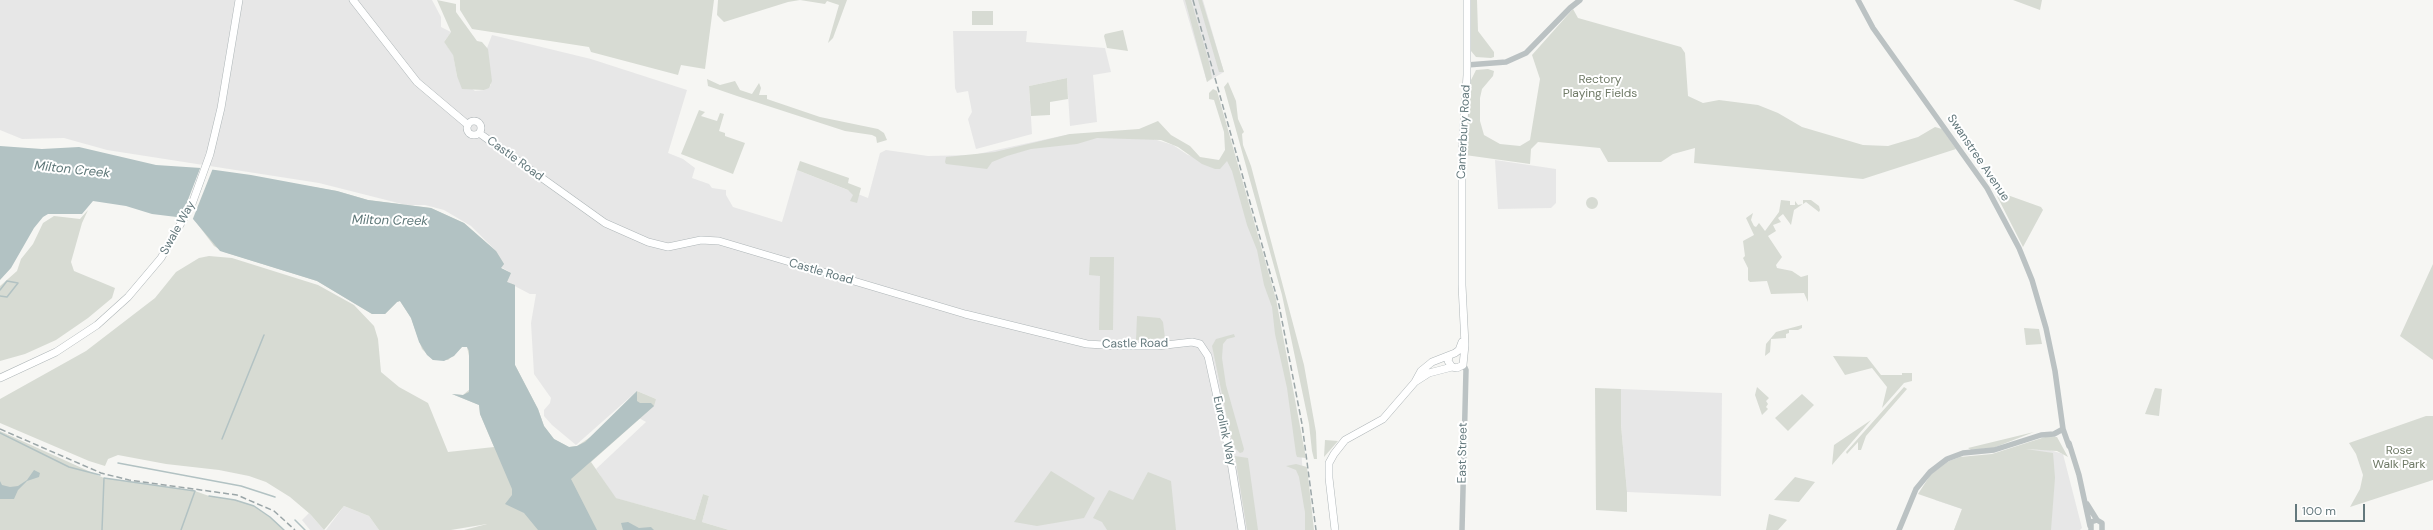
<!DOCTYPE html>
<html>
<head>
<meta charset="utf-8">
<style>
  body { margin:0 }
  #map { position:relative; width:2433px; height:530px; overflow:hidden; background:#f6f6f3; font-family:"DM Sans",sans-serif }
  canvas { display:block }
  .scale { position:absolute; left:2295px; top:504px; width:70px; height:18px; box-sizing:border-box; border:2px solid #63787c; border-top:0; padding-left:5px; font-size:12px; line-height:14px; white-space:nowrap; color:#63787c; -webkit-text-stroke:3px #fff; paint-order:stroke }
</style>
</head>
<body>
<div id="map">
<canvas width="2433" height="530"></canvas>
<div class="scale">100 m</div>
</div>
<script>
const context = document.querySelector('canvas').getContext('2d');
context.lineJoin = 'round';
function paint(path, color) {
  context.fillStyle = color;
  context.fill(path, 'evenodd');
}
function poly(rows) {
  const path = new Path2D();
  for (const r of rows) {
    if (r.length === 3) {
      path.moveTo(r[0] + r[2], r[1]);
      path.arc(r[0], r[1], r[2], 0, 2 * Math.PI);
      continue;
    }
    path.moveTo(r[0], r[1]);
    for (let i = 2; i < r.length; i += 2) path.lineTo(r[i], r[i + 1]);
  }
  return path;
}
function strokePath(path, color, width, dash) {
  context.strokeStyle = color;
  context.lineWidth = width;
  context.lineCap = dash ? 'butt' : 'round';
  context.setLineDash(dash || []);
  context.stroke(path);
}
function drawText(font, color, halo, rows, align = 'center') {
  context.font = font + ' "DM Sans",sans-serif';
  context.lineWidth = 4;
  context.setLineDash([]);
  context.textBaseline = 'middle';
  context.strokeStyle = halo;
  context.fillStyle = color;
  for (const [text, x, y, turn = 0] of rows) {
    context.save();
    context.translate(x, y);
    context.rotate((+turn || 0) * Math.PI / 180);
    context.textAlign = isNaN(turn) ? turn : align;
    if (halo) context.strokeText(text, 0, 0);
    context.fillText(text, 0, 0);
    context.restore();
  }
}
const built = poly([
  [0,0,432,0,441,17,441,27,451,32,444,42,453,54,457,76,475,91,484,90,491,85,487,48,492,35,591,59,687,90,668,153,683,159,695,168,692,178,709,184,712,188,726,190,726,195,733,207,782,222,797,170,868,198,880,153,886,150,928,156,973,155,1070,134,1134,133,1173,145,1188,155,1216,163,1235,159,1273,297,1301,445,1306,530,729,530,702,522,709,496,703,494,695,520,615,498,596,469,646,422,639,418,656,399,637,391,576,445,552,425,544,416,544,410,550,403,551,398,534,374,531,323,536,294,530,294,507,282,511,273,501,267,496,251,471,226,444,210,425,205,406,205,319,183,107,150,64,138,22,139,0,130],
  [1183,0,1203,0,1224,72,1207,82],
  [953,31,1027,31,1026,42,1105,48,1111,72,1093,75,1097,122,1070,126,1067,78,1029,86,1032,134,976,149,968,119,972,112,968,91,957,93,955,88],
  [1495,160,1556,169,1556,203,1551,208,1498,209],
  [1621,389,1722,393,1721,496,1627,492,1621,425],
  [2021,449,2050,450,2063,454,2082,528,2080,530,1954,530,1962,509,1935,500,1935,495,1998,458],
  [344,506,369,516,379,530,326,530],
  [309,513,324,530,310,530,302,520]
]);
const green = poly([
  [437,0,456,4,456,12,477,41,482,42,488,49,492,81,489,88,484,90,462,89,457,76,453,55,444,42,451,32],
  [460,0,714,0,705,69,681,65,678,75,591,52,589,47,472,29,460,10],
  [718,0,847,0,833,38,828,43,839,5,827,1,825,4,800,0,788,2,724,22,717,15],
  [1185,0,1191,0,1209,62,1212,78,1207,82],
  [1198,0,1202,0,1224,72,1219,72],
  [1471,0,1477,0,1478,31,1494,52,1494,57,1491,58,1476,57,1471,51],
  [2013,0,2042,0,2040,10],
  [1573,9,1578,18,1681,47,1685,53,1688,96,1703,103,1719,100,1758,105,1778,113,1802,127,1863,145,1888,146,1918,137,1935,127,1942,129,1956,149,1863,179,1694,163,1695,148,1673,154,1661,162,1608,162,1600,148,1538,142,1531,149,1530,164,1465,155,1471,80,1476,70,1488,69,1494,71,1493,76,1482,89,1480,98,1480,121,1484,135,1500,144,1520,146,1530,140,1540,79,1532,55],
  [972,11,993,11,993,25,972,25],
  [1123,30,1128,51,1107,48,1104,36,1105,34],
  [1067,78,1068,99,1050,102,1050,115,1031,116,1029,86],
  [707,79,720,85,735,81,740,90,752,94,759,83,761,88,759,95,767,95,767,99,820,117,878,129,884,133,887,140,877,143,876,137,872,135,845,131,737,96,708,86],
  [1228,82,1236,101,1238,119,1244,132,1242,134,1243,145,1251,166,1304,365,1316,432,1317,459,1314,459,1312,451,1309,424,1282,295,1224,87],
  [1213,89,1217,91,1276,299,1306,458,1297,457,1296,454,1287,388,1275,334,1272,307,1264,285,1257,250,1247,225,1232,171,1227,161,1220,169,1215,169,1202,164,1178,147,1161,140,1097,138,1077,144,1031,149,1007,156,992,162,987,169,946,164,945,162,946,157,995,152,1070,134,1139,129,1158,121,1171,135,1190,146,1200,157,1219,160,1225,150,1224,132,1214,100,1209,99,1209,93],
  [699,110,705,112,701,116,717,121,720,113,724,114,719,131,725,133,725,136,745,143,733,174,681,154],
  [800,161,849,178,848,183,861,188,857,203,850,201,853,195,848,190,797,170],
  [212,170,337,191,368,200,431,208,464,223,496,251,504,264,501,268,511,273,507,282,515,285,515,365,538,409,544,426,554,439,569,447,577,446,595,434,637,391,656,399,654,406,591,462,616,498,695,520,703,494,709,496,702,522,729,530,569,530,446,248,559,530,464,530,487,524,451,530,379,530,369,516,344,506,324,530,310,514,290,497,266,482,249,476,219,470,166,464,118,455,108,459,105,466,89,461,0,423,0,399,86,351,155,298,176,272,199,258,209,256,232,258,318,285,354,305,374,326,378,339,381,372,399,387,428,403,448,452,494,447,480,414,479,405,452,394,463,395,470,389,469,356,467,347,462,347,448,360,433,360,422,349,411,318,400,301,397,302,385,314,372,314,317,281,224,252,214,246,193,218],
  [1999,192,2041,207,2043,210,2023,247,1997,196],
  [1592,203,6],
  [1781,200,1790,201,1790,205,1795,205,1795,201,1798,205,1803,204,1803,200,1811,200,1819,206,1820,210,1819,212,1806,202,1794,210,1791,225,1783,214,1778,218,1781,222,1773,225,1776,231,1768,236,1782,257,1776,265,1777,268,1792,271,1801,277,1808,275,1808,302,1804,293,1771,294,1767,281,1750,282,1748,280,1748,268,1743,258,1745,256,1743,241,1754,235,1746,218,1753,213,1751,220,1754,226,1756,227,1759,223,1765,231,1779,212],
  [88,210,82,223,71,262,74,271,115,288,112,298,88,318,56,340,25,354,0,361,0,286,17,271,21,259,33,244,43,223,54,216,80,219],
  [1090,257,1114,257,1113,330,1099,330,1100,276,1089,275],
  [2433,264,2433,360,2400,336],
  [1137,316,1160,318,1163,322,1165,338,1136,340],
  [1802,325,1802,328,1798,330,1789,330,1789,333,1786,334,1786,338,1771,339,1770,352,1765,356,1766,344,1776,332],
  [2024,328,2039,329,2042,344,2026,345],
  [1234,334,1235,337,1227,339,1223,344,1222,358,1226,385,1244,449,1243,452,1240,453,1234,447,1231,437,1212,346,1216,339],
  [1833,356,1867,357,1881,375,1902,375,1902,373,1912,373,1912,381,1904,383,1882,408,1887,387,1872,368,1845,375],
  [1757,387,1769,398,1766,401,1768,404,1766,407,1768,409,1762,415,1755,395],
  [1904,387,1907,389,1866,436,1861,450,1858,450,1858,442,1847,454,1846,452],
  [1595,388,1621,389,1621,425,1627,492,1627,512,1596,510],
  [2155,388,2162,389,2159,416,2145,414],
  [1802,394,1814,405,1788,431,1775,418],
  [2426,416,2433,416,2433,480,2350,507,2360,489,2363,475,2356,454,2349,443],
  [1871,420,1832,465,1834,445],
  [0,431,104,478,195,491,209,496,235,500,254,506,270,517,284,530,0,530],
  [2034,432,1993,448,1971,450,1968,448],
  [2045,437,2057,437,2068,457,2057,451,2026,449,2053,453,2055,478,2051,530,1954,530,1962,509,1918,494,1931,474,1949,461,1960,457,1992,454],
  [1325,440,1338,441,1324,457],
  [1235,456,1248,458,1258,530,1247,530],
  [1296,464,1307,467,1314,530,1305,530,1305,513,1299,477,1296,470,1286,466],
  [1051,471,1095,498,1084,518,1037,526,1014,522],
  [1148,472,1171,481,1176,530,1107,530,1102,522,1093,518,1109,490,1133,500],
  [1795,477,1815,482,1799,502,1774,500],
  [1769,514,1785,519,1787,520,1778,530,1766,530]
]);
const water = poly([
  [0,146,42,149,79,147,156,165,201,168,251,175,337,191,368,200,431,208,464,223,496,251,504,264,501,268,511,273,507,282,515,285,515,365,538,409,544,426,554,439,569,447,577,446,585,442,637,391,637,401,640,403,651,403,654,406,571,479,597,530,538,530,524,513,505,504,512,495,512,489,480,414,479,405,452,394,463,395,469,392,469,351,467,347,462,347,454,356,444,361,433,360,427,355,419,342,411,318,400,301,397,302,385,314,372,314,317,281,220,251,193,219,152,214,126,206,93,201,82,214,48,214,43,217,34,228,11,268,0,280],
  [34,470,40,473,39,477,27,481,18,490,14,499,0,499,0,481,2,485,10,487,18,486,27,480],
  [628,522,639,528,651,527,654,530,623,530,621,523]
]);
const pier = poly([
  [201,166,213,168,192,221,181,218]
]);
const stream = poly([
  [0,290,7,281,18,283,7,297,0,296],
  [0,433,69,467,100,475],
  [222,439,264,335],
  [118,463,241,486,275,497],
  [209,496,235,500,254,506,270,517,284,530],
  [295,520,305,530],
  [102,530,104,478,195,491,181,530]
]);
const minor = poly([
  [1858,0,1873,28,1987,188,2019,248,2032,280,2046,328,2055,371,2063,429,2069,446],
  [1467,65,1506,62,1526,53,1570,8,1580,0],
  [2069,443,2079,475,2090,526],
  [2087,504,2097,520],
  [1462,530,1466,370,1463,363],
  [1899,530,1916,489,1930,472,1947,459,1963,453,1994,450,2041,435,2054,434,2063,429],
  [2091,530,2091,522,2097,520,2102,523,2102,530]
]);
const major = poly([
  [353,0,417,82,468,125],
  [474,128,7],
  [479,133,605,223,648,242,668,247,701,240,719,241,965,314,1087,344,1120,346,1157,346,1192,342,1200,344,1208,356,1230,456,1242,530],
  [1449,357,1448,361,1452,367,1457,368,1463,365,1465,345,1462,285,1462,152,1467,75,1467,0],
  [0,378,56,352,97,325,128,297,161,258,192,204,210,154,221,108,239,0],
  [1415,382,1429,373,1452,367],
  [1335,530,1329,478,1329,463,1334,454,1345,440,1383,419,1415,382,1421,371,1432,362,1455,353,1459,350,1462,342]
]);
const rail = poly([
  [1193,0,1279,305,1302,424,1316,530],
  [0,429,101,473,129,480,237,495,274,511,295,530]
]);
const parkNames = [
  ["Rectory",1600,80],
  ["Playing Fields",1600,94],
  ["Rose",2399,451],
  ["Walk Park",2399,465]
];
const streetNames = [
  ["Canterbury Road",1464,132,-87],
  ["Swanstree Avenue",1978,158,56],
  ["Castle Road",515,159,36],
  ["Swale Way",178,228,-61],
  ["Castle Road",821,272,16],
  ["Castle Road",1135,344,-1],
  ["Eurolink Way",1224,431,78],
  ["East Street",1463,453,-89]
];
const waterNames = [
  ["Milton Creek",72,170,6],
  ["Milton Creek",390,221,1]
];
paint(built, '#e7e7e7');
paint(green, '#d7dbd3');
paint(water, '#b2c2c3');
paint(pier, '#f6f6f3');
strokePath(stream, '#b2c2c3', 1.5);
strokePath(major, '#afb6b8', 8);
strokePath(minor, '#bbc2c3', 5.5);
strokePath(major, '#fff', 7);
strokePath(rail, '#9ba6a8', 1.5, [6, 3]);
drawText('12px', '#6f7a66', '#fff', parkNames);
drawText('12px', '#63787c', '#fff', streetNames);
drawText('italic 13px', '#5e7778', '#fff', waterNames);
</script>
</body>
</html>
